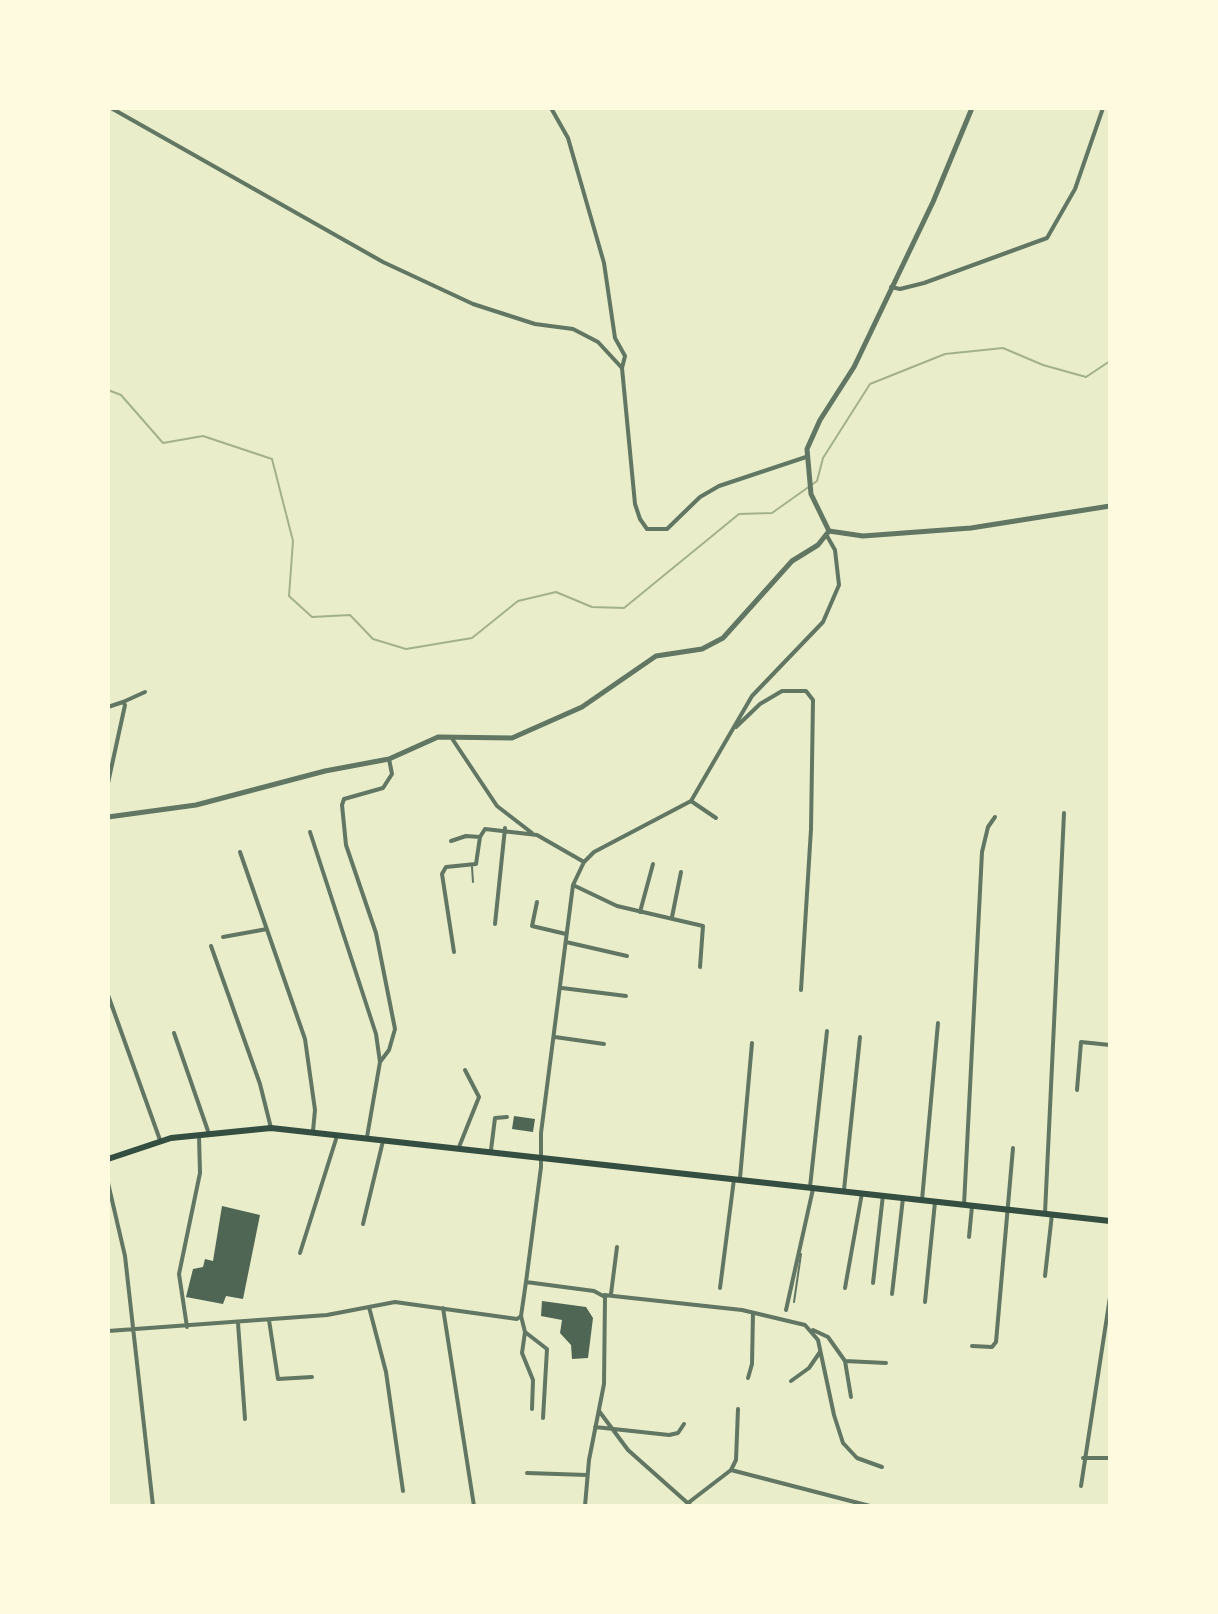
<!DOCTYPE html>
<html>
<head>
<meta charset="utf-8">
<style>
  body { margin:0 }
  #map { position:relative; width:1218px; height:1614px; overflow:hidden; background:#e9edc9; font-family:"Alegreya Sans",sans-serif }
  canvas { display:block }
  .frame { position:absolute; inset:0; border:110px solid #fefae0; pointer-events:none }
</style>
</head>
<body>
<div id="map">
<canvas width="1218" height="1614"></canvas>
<div class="frame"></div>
</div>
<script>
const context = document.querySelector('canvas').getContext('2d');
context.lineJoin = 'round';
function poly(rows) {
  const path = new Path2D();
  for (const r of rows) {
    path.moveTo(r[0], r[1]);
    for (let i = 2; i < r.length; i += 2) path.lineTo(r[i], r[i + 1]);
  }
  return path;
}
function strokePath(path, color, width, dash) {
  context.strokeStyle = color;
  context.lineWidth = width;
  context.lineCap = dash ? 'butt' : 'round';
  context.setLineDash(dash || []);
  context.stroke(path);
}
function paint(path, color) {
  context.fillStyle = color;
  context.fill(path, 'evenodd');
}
const stream = poly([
  [108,390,121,395,163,443,203,436,272,459,293,541,289,596,312,617,350,615,373,639,406,649,472,638,518,601,556,592,592,607,624,608,739,514,772,513,817,481,823,458,870,384,945,354,1003,348,1043,365,1086,377,1110,361]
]);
const building = poly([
  [514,1116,535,1119,533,1132,512,1129],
  [222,1206,260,1215,243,1299,226,1296,223,1304,186,1297,193,1269,203,1267,205,1259,213,1261],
  [542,1301,586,1307,593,1318,588,1358,572,1359,571,1345,560,1333,562,1320,541,1316]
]);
const service = poly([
  [472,867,473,882],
  [794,1302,801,1254]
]);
const minor = poly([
  [111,108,383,262,473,304,535,324,573,329,598,342,622,368,635,504,640,519,647,529,667,529,700,497,719,486,806,457],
  [551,108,568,138,604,263,615,338,625,356,622,368],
  [891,287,900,289,924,283,1047,238,1075,189,1103,108],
  [123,702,145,692],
  [108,707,123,702,125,705,108,783],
  [736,727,760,704,782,691,806,691,813,700,811,829,801,990],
  [451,737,497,806,532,833],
  [691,801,716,818],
  [310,832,376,1034,380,1062,367,1137],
  [451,841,466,836,480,837],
  [240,852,305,1039,315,1110,313,1131],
  [573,885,617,906,703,926,700,967],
  [537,902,532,926,566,934],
  [640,912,653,864],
  [672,917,681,872],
  [495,924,505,828],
  [223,937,267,929],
  [566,942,627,956],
  [211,946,260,1084,271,1128],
  [454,952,442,874,446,867,476,864,480,837,485,829,537,835,584,862],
  [562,988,626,996],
  [108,995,160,1140],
  [174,1033,208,1131],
  [555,1037,604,1044],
  [380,1062,389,1050,395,1029,376,933,346,845,342,805,344,799,383,788,392,774,389,759],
  [1077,1090,1081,1042,1110,1045],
  [459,1147,479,1097,465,1070],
  [491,1150,495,1118,507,1117],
  [740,1178,752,1043],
  [108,1183,125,1256,153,1506],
  [810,1187,827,1031],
  [844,1190,860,1037],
  [922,1200,938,1023],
  [964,1205,982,852,988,827,995,817],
  [1045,1213,1064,813],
  [363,1224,383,1141],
  [969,1237,972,1206],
  [300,1253,337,1136],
  [1045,1276,1052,1214],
  [873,1283,883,1195],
  [720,1288,734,1179],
  [845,1288,862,1193],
  [611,1294,617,1247],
  [892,1294,903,1198],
  [604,1295,742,1310,805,1325,818,1340,834,1415,843,1443,857,1458,882,1467],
  [925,1302,935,1202],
  [369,1307,386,1372,403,1491],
  [443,1308,474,1506],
  [786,1310,813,1189],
  [521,1316,525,1332,547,1349,543,1418],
  [269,1320,278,1379,312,1377],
  [238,1323,245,1419],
  [187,1327,179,1274,200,1173,199,1136],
  [813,1330,828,1337,845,1361,886,1363],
  [108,1331,327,1315,395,1302,517,1319,521,1316,526,1282],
  [525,1332,522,1353,533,1380,532,1409],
  [972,1346,992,1347,996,1342,1013,1148],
  [845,1361,851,1397],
  [748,1378,752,1364,753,1313],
  [791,1381,809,1368,820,1352],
  [599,1411,628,1450,691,1506],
  [595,1427,669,1435,678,1433,684,1424],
  [1083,1458,1110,1458],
  [731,1470,736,1460,738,1409],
  [527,1473,587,1475],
  [1081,1486,1110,1297],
  [688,1503,731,1470,870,1506],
  [585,1506,589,1460,604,1384,605,1297,594,1291,526,1282,541,1167,541,1133,573,885,584,862,594,852,691,801,752,696,823,622,839,585,835,550,827,536]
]);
const tertiary = poly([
  [829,531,811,494,807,449,820,420,854,367,933,202,972,108],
  [829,531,863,536,971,528,1110,506],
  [108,817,196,805,325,771,389,759,438,737,512,738,582,707,656,656,702,649,723,638,792,561,818,545,829,531]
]);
const secondary = poly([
  [108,1159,171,1138,271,1128,1110,1221]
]);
strokePath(stream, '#a3b18a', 2);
paint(building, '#4f6655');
strokePath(service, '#617663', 2);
strokePath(minor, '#617663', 4);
strokePath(tertiary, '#617663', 5);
strokePath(secondary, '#344e41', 6);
</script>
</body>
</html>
